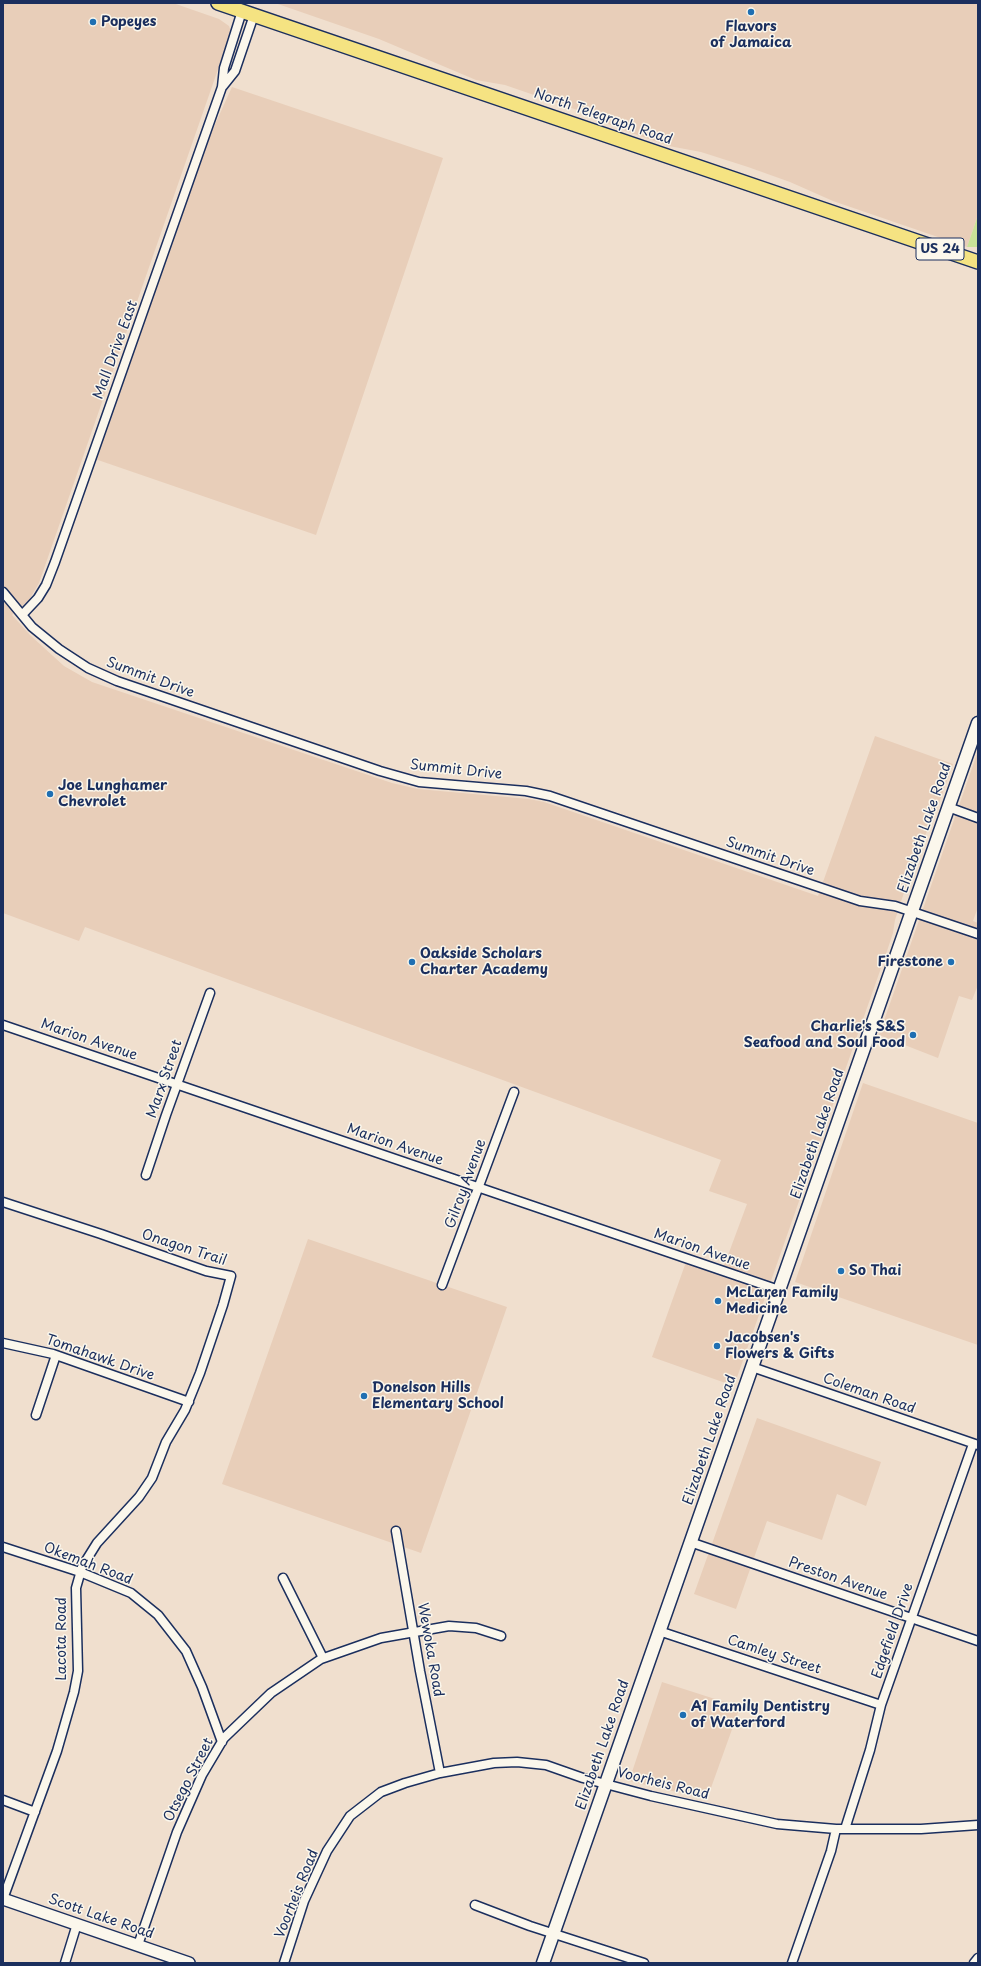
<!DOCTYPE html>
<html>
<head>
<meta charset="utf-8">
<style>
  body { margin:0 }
  #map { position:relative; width:981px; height:1966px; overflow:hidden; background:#f0dfce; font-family:"Playpen Sans",sans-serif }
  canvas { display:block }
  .frame { position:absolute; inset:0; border:4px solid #1b2f5e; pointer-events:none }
</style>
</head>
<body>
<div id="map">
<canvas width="981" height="1966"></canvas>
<div class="frame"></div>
</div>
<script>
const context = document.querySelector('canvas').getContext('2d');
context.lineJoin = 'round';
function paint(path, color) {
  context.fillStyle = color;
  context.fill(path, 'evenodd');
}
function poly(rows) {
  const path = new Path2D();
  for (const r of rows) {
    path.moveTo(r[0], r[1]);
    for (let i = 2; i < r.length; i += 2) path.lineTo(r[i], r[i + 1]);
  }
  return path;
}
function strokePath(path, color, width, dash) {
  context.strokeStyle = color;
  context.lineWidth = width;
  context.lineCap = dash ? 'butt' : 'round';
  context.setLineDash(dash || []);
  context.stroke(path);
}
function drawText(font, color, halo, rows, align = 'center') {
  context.font = font + ' "Playpen Sans",sans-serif';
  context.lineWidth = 3;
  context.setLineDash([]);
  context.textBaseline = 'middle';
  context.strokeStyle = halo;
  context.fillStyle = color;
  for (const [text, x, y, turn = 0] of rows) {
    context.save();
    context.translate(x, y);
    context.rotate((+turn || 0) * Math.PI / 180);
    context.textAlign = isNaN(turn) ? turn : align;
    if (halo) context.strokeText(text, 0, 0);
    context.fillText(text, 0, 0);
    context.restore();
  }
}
const built = poly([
  [3,3,173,3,219,19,229,26,231,32,39,583,29,600,12,615,30,635,64,666,92,682,392,783,418,789,529,799,544,802,818,896,875,736,953,764,934,817,918,850,895,920,893,933,887,951,734,1386,652,1357,686,1262,721,1274,747,1204,709,1191,721,1160,85,927,79,941,3,913],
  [275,3,978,3,978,215,967,247,833,201,790,182,748,167,701,152,669,146,617,128,586,113,505,85,476,80,379,39],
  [232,87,443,158,316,535,95,459,212,131],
  [978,751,978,907,973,921,978,923,978,985,972,1000,959,996,938,1058,879,1035],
  [863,1083,978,1123,978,1345,795,1282],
  [308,1239,507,1307,421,1553,222,1484],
  [757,1418,881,1462,866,1506,837,1494,822,1540,767,1521,736,1609,694,1594],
  [662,1682,740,1707,707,1799,629,1781]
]);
const green = poly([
  [978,215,978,247,967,247]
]);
const minor = poly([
  [223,86,235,71,254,15],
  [3,592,32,627,59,649,88,668,117,681,380,771,419,782,526,791,550,796,860,901,895,906,978,934],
  [22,615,38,598,46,585,55,562,222,87,224,68,242,11],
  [948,807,978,818],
  [3,1025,779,1290],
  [146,1175,166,1115,210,993],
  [3,1202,101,1234,206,1271,231,1276,223,1305,200,1373,185,1410,166,1442,152,1478,139,1497,97,1543,82,1567,76,1588,78,1671,74,1692,57,1751,3,1899],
  [442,1285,514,1092],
  [3,1343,53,1354,189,1402],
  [752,1367,978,1445],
  [36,1415,56,1355],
  [396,1531,420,1671,440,1773],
  [690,1542,978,1641],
  [3,1547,80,1572,131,1593,158,1615,186,1651,202,1687,222,1742],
  [283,1578,323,1658],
  [659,1631,881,1705],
  [3,1800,35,1812],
  [845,1829,870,1750,881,1705,973,1444],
  [475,1905,530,1926,644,1963],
  [138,1945,177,1832,202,1775,224,1738,271,1693,321,1659,381,1638,449,1626,476,1628,501,1636],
  [65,1963,77,1924],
  [284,1963,304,1901,327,1851,350,1816,381,1792,405,1783,440,1773,494,1763,517,1762,546,1765,583,1778,651,1796,777,1824,836,1829,921,1829,978,1825],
  [792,1963,831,1851,836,1829],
  [974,1963,978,1958]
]);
const tertiary = poly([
  [3,1899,189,1963]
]);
const secondary = poly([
  [543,1963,978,723]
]);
const primary = poly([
  [218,3,978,262]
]);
const markers = [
  [751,12,4,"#1f6fb2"],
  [93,22,4,"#1f6fb2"],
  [50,794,4,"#1f6fb2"],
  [412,962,4,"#1f6fb2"],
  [951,962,4,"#1f6fb2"],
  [913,1035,4,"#1f6fb2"],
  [841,1271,4,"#1f6fb2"],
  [718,1301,4,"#1f6fb2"],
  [717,1346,4,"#1f6fb2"],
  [364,1396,4,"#1f6fb2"],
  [683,1715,4,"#1f6fb2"]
];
const shields = [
  [940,249,48]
];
const shieldNames = [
  ["US 24",940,249]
];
const poiNames = [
  ["Popeyes",101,22],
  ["Flavors",751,27,"center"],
  ["of Jamaica",751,43,"center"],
  ["Joe Lunghamer",58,786],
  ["Chevrolet",58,802],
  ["Oakside Scholars",420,954],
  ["Charter Academy",420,970],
  ["Firestone",943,962,"right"],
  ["Charlie's S&S",905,1027,"right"],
  ["Seafood and Soul Food",905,1043,"right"],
  ["So Thai",849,1271],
  ["McLaren Family",726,1293],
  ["Medicine",726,1309],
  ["Jacobsen's",725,1338],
  ["Flowers & Gifts",725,1354],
  ["Donelson Hills",372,1388],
  ["Elementary School",372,1404],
  ["A1 Family Dentistry",691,1707],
  ["of Waterford",691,1723]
];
const streetNames = [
  ["North Telegraph Road",603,117,19],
  ["Mall Drive East",116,350,-70],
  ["Summit Drive",150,678,20],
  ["Summit Drive",456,770,6],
  ["Elizabeth Lake Road",925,828,-71],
  ["Summit Drive",770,857,19],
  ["Marion Avenue",89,1040,19],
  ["Marx Street",165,1079,-71],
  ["Elizabeth Lake Road",818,1134,-71],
  ["Marion Avenue",395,1145,19],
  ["Gilroy Avenue",466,1184,-70],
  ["Onagon Trail",184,1248,18],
  ["Marion Avenue",702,1250,19],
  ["Tomahawk Drive",100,1358,19],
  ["Coleman Road",869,1394,19],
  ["Elizabeth Lake Road",710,1440,-71],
  ["Okemah Road",88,1564,21],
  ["Preston Avenue",838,1579,19],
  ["Edgefield Drive",893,1631,-71],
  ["Lacota Road",62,1639,-90],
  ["Wewoka Road",430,1650,80],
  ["Camley Street",774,1655,18],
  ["Elizabeth Lake Road",603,1745,-71],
  ["Otsego Street",189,1780,-63],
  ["Voorheis Road",663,1784,14],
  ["Voorheis Road",297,1894,-68],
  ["Scott Lake Road",101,1917,19]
];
paint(built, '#e8ceb9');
paint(green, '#cae298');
strokePath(minor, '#1b2f5e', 11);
strokePath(tertiary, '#1b2f5e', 14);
strokePath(secondary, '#1b2f5e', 15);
strokePath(primary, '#1b2f5e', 16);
strokePath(minor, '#fbf7ec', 8);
strokePath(tertiary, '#fbf7ec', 11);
strokePath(secondary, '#fbf7ec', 12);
strokePath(primary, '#f5e382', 13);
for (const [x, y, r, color] of markers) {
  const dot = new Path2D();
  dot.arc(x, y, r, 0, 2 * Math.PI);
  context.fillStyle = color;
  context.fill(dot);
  strokePath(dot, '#fbf7ec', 1.5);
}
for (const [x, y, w] of shields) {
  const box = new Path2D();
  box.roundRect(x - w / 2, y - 11, w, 22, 3);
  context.fillStyle = '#fbf7ec';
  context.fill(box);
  strokePath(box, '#1b2f5e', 1);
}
drawText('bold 13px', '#1b2f5e', null, shieldNames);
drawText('bold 14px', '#1b2f5e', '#fbf7ec', poiNames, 'left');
drawText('14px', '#1b2f5e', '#fbf7ec', streetNames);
</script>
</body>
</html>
